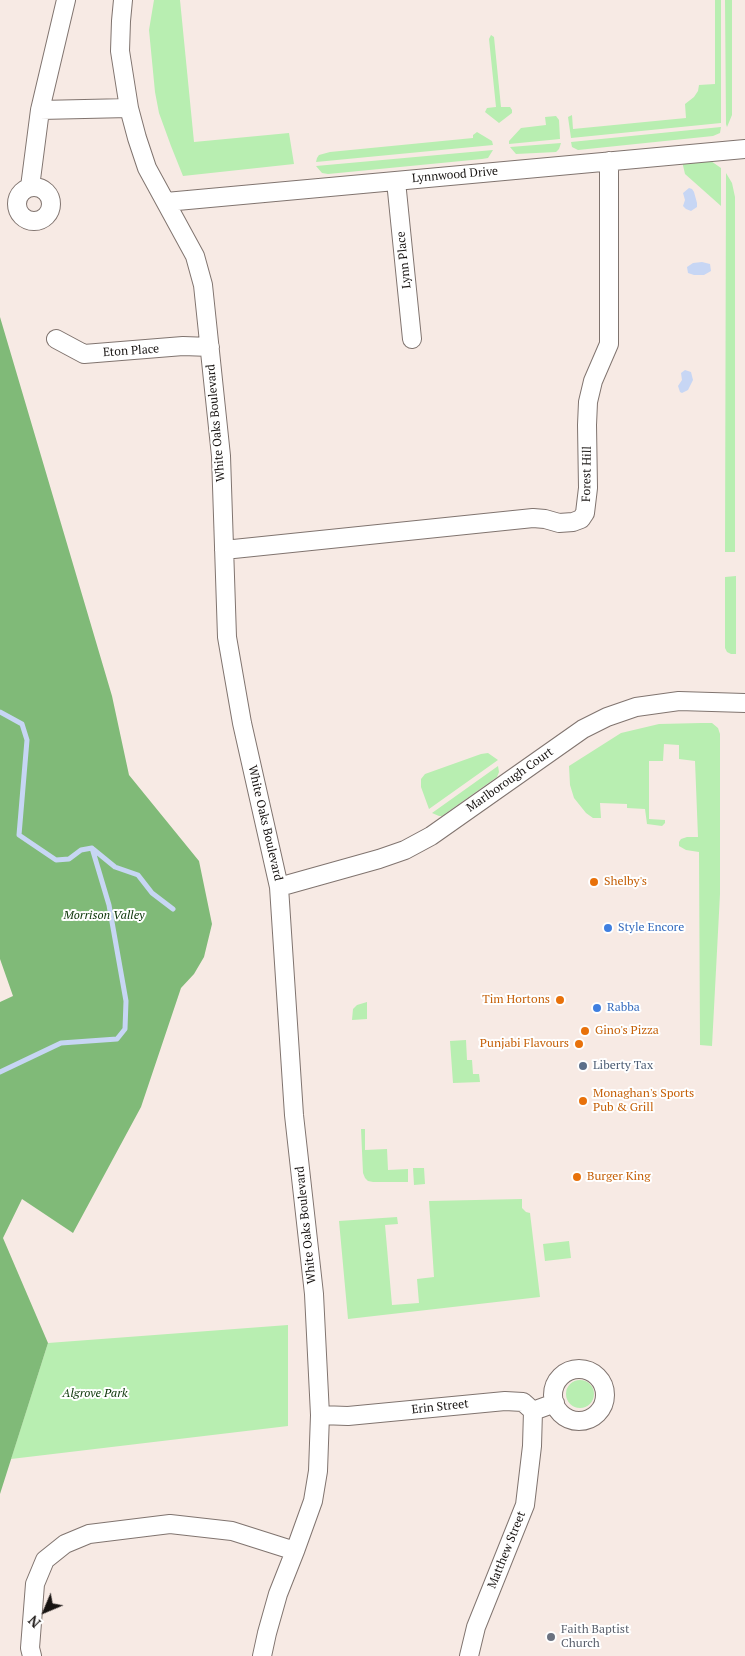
<!DOCTYPE html>
<html>
<head>
<meta charset="utf-8">
<style>
  body { margin:0 }
  #map { position:relative; width:745px; height:1656px; overflow:hidden; background:#f7eae4; font-family:"PT Serif",serif }
  canvas { display:block }
  .north { position:absolute; left:20px; top:1586px; width:50px; height:50px; -webkit-text-stroke:4px #fff; paint-order:stroke; rotate:225deg; font-size:14px; font-weight:700; line-height:20px; text-align:center; color:#171311 }
  .north::after { content:''; display:block; margin:auto; width:18px; height:22px; background:#171311; clip-path:polygon(50% 0,100% 100%,50% 72%,0 100%) }
</style>
</head>
<body>
<div id="map">
<canvas width="745" height="1656"></canvas>
<div class="north">N</div>
</div>
<script>
const context = document.querySelector('canvas').getContext('2d');
context.lineJoin = 'round';
function paint(path, color) {
  context.fillStyle = color;
  context.fill(path, 'evenodd');
}
function poly(rows) {
  const path = new Path2D();
  for (const r of rows) {
    if (r.length === 3) {
      path.moveTo(r[0] + r[2], r[1]);
      path.arc(r[0], r[1], r[2], 0, 2 * Math.PI);
      continue;
    }
    path.moveTo(r[0], r[1]);
    for (let i = 2; i < r.length; i += 2) path.lineTo(r[i], r[i + 1]);
  }
  return path;
}
function strokePath(path, color, width, dash) {
  context.strokeStyle = color;
  context.lineWidth = width;
  context.lineCap = dash ? 'butt' : 'round';
  context.setLineDash(dash || []);
  context.stroke(path);
}
function drawText(font, color, halo, rows, align = 'center') {
  context.font = font + ' "PT Serif",serif';
  context.lineWidth = 4;
  context.setLineDash([]);
  context.textBaseline = 'middle';
  context.strokeStyle = halo;
  context.fillStyle = color;
  for (const [text, x, y, turn = 0] of rows) {
    context.save();
    context.translate(x, y);
    context.rotate((+turn || 0) * Math.PI / 180);
    context.textAlign = isNaN(turn) ? turn : align;
    if (halo) context.strokeText(text, 0, 0);
    context.fillText(text, 0, 0);
    context.restore();
  }
}
const green = poly([
  [154,0,180,0,194,142,289,133,294,164,183,176,171,146,159,113,155,92,149,30],
  [715,0,721,0,721,123,571,138,568,117,572,115,573,129,686,118,685,104,694,97,698,91,699,85,715,84],
  [725,0,732,0,732,115,727,127,726,124],
  [491,35,494,37,501,107,510,107,512,110,512,113,499,123,485,112,487,108,496,107,489,39],
  [556,116,559,120,560,139,509,144,509,141,521,128,546,125,545,117],
  [721,127,720,133,713,136,578,150,572,147,571,142],
  [477,132,492,141,493,145,316,162,317,158,319,155,330,152,473,138,473,135],
  [561,143,559,149,556,152,516,154,510,147],
  [493,150,488,158,482,159,328,174,322,173,316,166],
  [708,159,721,168,721,206,685,174,682,161],
  [726,173,732,183,735,197,735,552,725,552],
  [736,576,736,654,731,654,727,652,725,648,725,577],
  [701,723,712,723,718,728,720,734,720,894,712,1046,700,1045,699,852,686,850,679,846,679,842,681,839,687,837,698,837,695,761,679,759,679,745,664,744,663,761,649,761,649,819,665,820,665,823,662,826,647,824,645,809,627,808,627,804,600,803,601,818,593,818,586,813,574,798,570,785,569,766,621,733,659,724],
  [488,753,498,760,429,809,421,787,421,779,425,774,481,754],
  [498,766,499,772,497,777,442,816,439,816,432,813],
  [367,1002,367,1019,352,1020,353,1009,357,1005],
  [466,1040,467,1060,472,1060,473,1074,479,1074,480,1082,453,1083,450,1041],
  [361,1129,365,1129,365,1150,387,1149,388,1170,408,1169,408,1182,373,1182,368,1181,365,1178,363,1173],
  [413,1168,424,1168,425,1184,414,1185],
  [522,1199,522,1208,526,1212,530,1213,540,1297,348,1319,339,1221,397,1217,398,1224,385,1225,392,1305,419,1303,417,1279,434,1277,429,1201],
  [569,1241,571,1258,545,1261,543,1244],
  [288,1325,288,1426,11,1459,48,1343],
  [580,1394,14]
]);
const forest = poly([
  [0,317,112,696,129,775,199,861,212,924,204,957,194,974,181,988,141,1107,73,1233,22,1199,3,1238,48,1343,0,1494,0,1002,13,996,0,959]
]);
const water = poly([
  [689,188,692,189,694,192,697,203,697,207,691,211,686,209,683,206,685,200,683,193],
  [702,262,710,264,711,271,704,275,694,275,688,273,687,267,693,263],
  [685,370,691,372,693,380,688,390,682,393,680,392,678,386,682,380,681,373]
]);
const stream = poly([
  [0,712,22,724,27,740,19,835,56,860,69,859,81,850,92,848,109,905,126,1001,125,1029,117,1039,61,1043,0,1072],
  [93,849,115,867,138,875,152,893,173,909]
]);
const minor = poly([
  [123,0,121,21,120,51,129,108,137,138,147,168,195,256,203,285,221,456,227,637,242,723,279,887,294,1115,314,1294,320,1415,318,1471,313,1501,295,1551,278,1594,267,1633,262,1656],
  [40,110,129,108],
  [396,181,412,339],
  [30,187,40,110,66,0],
  [34,204,17],
  [166,202,745,149],
  [56,339,84,354,183,346,210,347],
  [224,550,533,518,545,519,559,523,573,522,581,519,585,513,588,488,587,425,588,402,593,381,609,344,609,161],
  [279,887,379,859,405,850,431,836,583,729,607,717,636,707,679,701,745,703],
  [579,1395,26],
  [320,1415,348,1416,505,1401,523,1402,533,1411,555,1403],
  [32,1656,30,1648,35,1584,45,1560,65,1544,89,1534,170,1524,232,1531,295,1551],
  [469,1656,476,1627,525,1505,532,1446,533,1411]
]);
const markers = [
  [594,882,5,"#e8710a"],
  [608,928,5,"#3f7fe0"],
  [560,1000,5,"#e8710a"],
  [597,1008,5,"#3f7fe0"],
  [585,1031,5,"#e8710a"],
  [579,1044,5,"#e8710a"],
  [583,1066,5,"#5c6f8a"],
  [583,1101,5,"#e8710a"],
  [577,1177,5,"#e8710a"],
  [551,1637,5,"#6b7280"]
];
const streetNames = [
  ["Lynnwood Drive",455,175,-5],
  ["Lynn Place",404,260,-96],
  ["Eton Place",131,351,-4],
  ["White Oaks Boulevard",216,423,-95],
  ["Forest Hill",587,474,-89],
  ["Marlborough Court",510,780,-35],
  ["White Oaks Boulevard",265,823,77],
  ["White Oaks Boulevard",306,1225,-96],
  ["Erin Street",440,1407,-6],
  ["Matthew Street",507,1550,-68]
];
const foodNames = [
  ["Shelby's",604,882],
  ["Tim Hortons",550,1000,"right"],
  ["Gino's Pizza",595,1031],
  ["Punjabi Flavours",569,1044,"right"],
  ["Monaghan's Sports",593,1094],
  ["Pub & Grill",593,1108],
  ["Burger King",587,1177]
];
const parkNames = [
  ["Morrison Valley",104,916],
  ["Algrove Park",95,1394]
];
const shopNames = [
  ["Style Encore",618,928],
  ["Rabba",607,1008]
];
const serviceNames = [
  ["Liberty Tax",593,1066]
];
const worshipNames = [
  ["Faith Baptist",561,1630],
  ["Church",561,1644]
];
paint(green, '#b8eeb1');
paint(forest, '#80ba78');
paint(water, '#c7d6f4');
strokePath(stream, '#c7d6f4', 5);
strokePath(minor, '#80746f', 20);
strokePath(minor, '#fff', 18);
for (const [x, y, r, color] of markers) {
  const dot = new Path2D();
  dot.arc(x, y, r, 0, 2 * Math.PI);
  context.fillStyle = color;
  context.fill(dot);
  strokePath(dot, '#fff', 2);
}
drawText('12px', '#171311', '#fff', streetNames);
drawText('12px', '#c56008', '#fff', foodNames, 'left');
drawText('italic 12px', '#0b3407', '#fff', parkNames);
drawText('12px', '#366cbe', '#fff', shopNames, 'left');
drawText('12px', '#4e5e75', '#fff', serviceNames, 'left');
drawText('12px', '#5b616d', '#fff', worshipNames, 'left');
</script>
</body>
</html>
